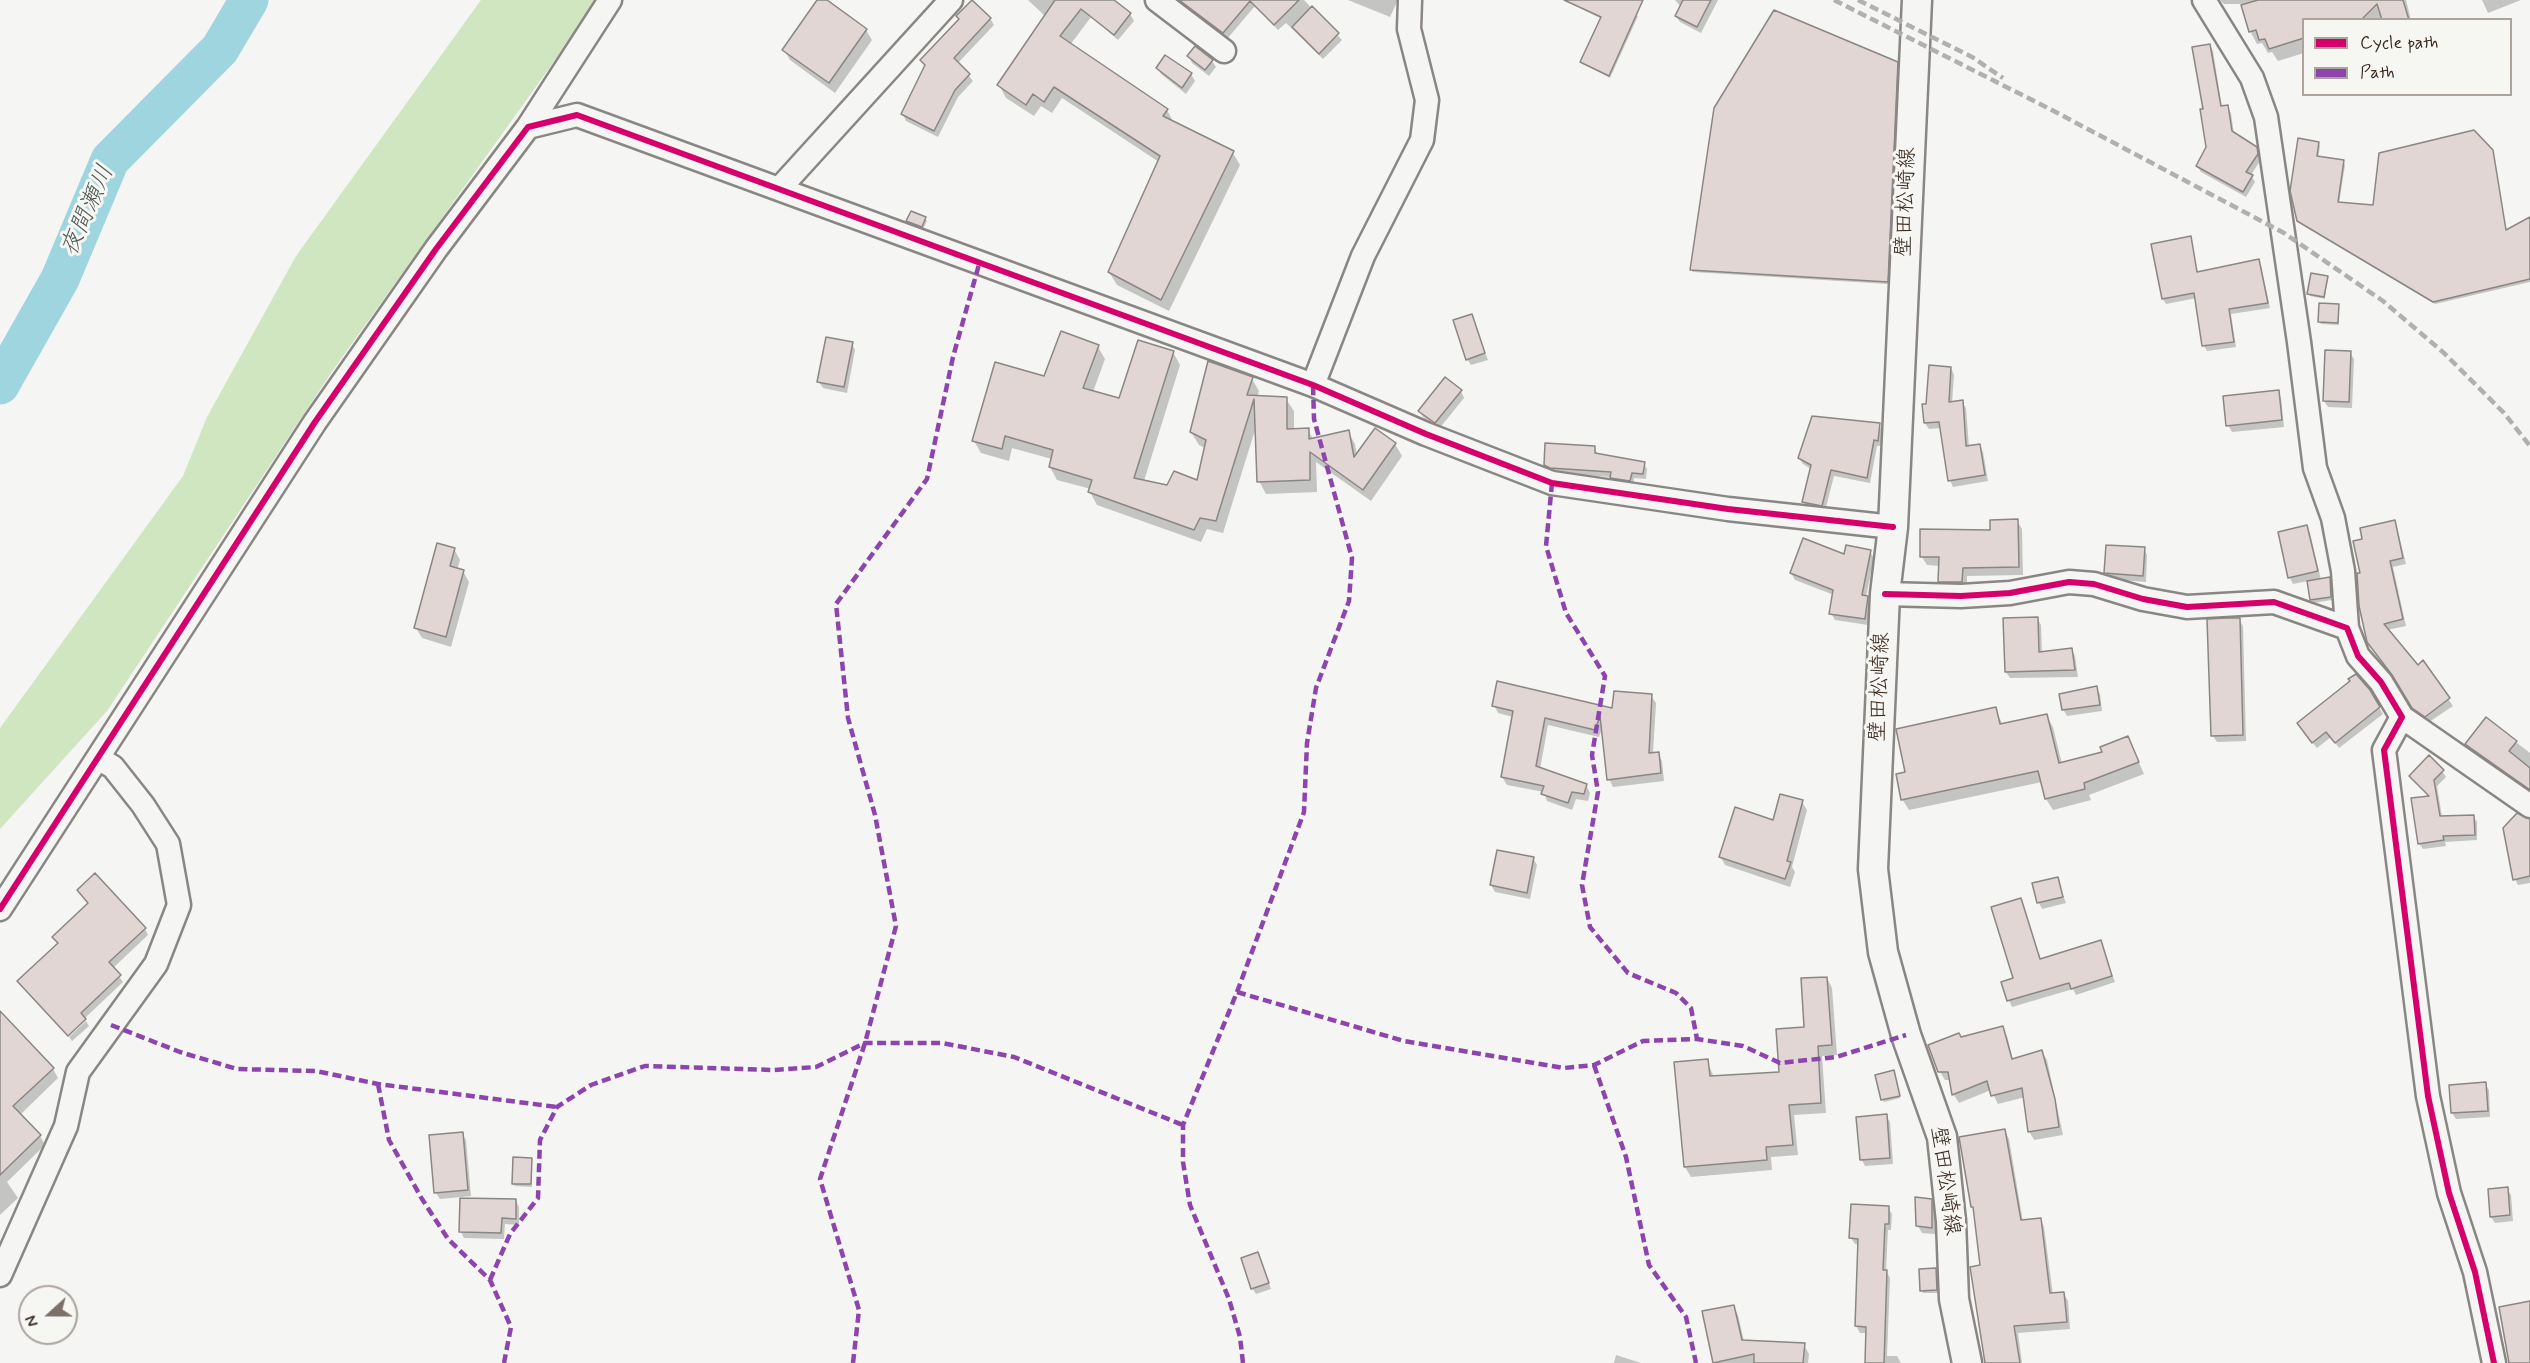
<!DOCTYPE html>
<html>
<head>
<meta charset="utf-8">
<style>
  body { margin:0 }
  #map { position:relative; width:2530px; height:1363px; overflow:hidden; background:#f5f5f3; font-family:Mynerve,sans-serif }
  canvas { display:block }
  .legend { position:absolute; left:2302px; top:18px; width:210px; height:78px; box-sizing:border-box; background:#f6f6f2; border:2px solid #aba49d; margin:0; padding:8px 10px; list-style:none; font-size:18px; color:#3b2a1e }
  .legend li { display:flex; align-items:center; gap:12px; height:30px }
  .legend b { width:30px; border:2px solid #aba49d }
  .north { position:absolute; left:18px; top:1285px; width:60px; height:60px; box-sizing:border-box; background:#f6f6f2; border:2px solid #aba49d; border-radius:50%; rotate:249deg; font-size:16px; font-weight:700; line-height:24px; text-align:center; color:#3b2a1e }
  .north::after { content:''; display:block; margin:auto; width:21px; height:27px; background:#7c7169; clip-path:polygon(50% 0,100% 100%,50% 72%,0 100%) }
</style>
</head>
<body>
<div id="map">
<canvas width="2530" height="1363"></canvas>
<ul class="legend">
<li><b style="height:8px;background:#d6006c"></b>Cycle path</li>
<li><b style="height:8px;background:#8e44ad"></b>Path</li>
</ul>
<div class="north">N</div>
</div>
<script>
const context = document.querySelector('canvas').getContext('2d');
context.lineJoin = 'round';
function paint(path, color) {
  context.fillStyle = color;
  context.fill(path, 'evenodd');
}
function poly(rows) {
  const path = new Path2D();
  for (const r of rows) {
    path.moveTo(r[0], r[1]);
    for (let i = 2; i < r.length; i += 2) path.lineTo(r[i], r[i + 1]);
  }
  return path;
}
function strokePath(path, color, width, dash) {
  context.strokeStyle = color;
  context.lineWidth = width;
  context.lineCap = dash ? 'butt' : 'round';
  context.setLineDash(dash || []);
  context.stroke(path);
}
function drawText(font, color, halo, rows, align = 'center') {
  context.font = font + ' Mynerve,"Klee One",sans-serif';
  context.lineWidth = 6;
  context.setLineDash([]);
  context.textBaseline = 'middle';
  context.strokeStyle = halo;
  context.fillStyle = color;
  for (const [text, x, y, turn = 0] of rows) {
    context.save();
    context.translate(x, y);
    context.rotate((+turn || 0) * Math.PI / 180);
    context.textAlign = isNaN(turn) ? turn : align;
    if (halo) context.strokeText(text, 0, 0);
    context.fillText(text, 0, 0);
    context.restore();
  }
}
const green = poly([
  [481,0,598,0,333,370,107,711,0,829,0,728,183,476,207,417,296,256]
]);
const shadow = poly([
  [819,0,825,0,866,30,872,40,835,93,790,60,784,50],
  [1028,0,1112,0,1130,14,1134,21,1118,40,1091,17,1070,45,1167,110,1174,123,1233,153,1240,165,1169,311,1117,285,1109,272,1159,162,1062,98,1052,113,1041,106,1034,116,1006,98,999,85,1046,17],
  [1179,0,1304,0,1342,40,1323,59,1286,23,1278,30,1255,6,1227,39],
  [1348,0,1398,0,1390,17],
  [1583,0,1608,0,1638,16,1610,78,1582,62,1602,19,1582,9,1580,7],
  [1675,0,1718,0,1701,33,1680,22,1676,16,1681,7],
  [2220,0,2406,0,2411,20,2383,20,2383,18,2381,20,2304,20,2304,53,2278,61,2272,52,2268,53,2262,43,2257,44,2250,31,2242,4,2224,4],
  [2482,0,2521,0,2488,13],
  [990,18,994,25,958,63,973,81,958,97,938,137,906,121,903,114,926,67,922,60,960,20],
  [2209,45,2213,51,2222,108,2227,107,2231,113,2234,134,2256,148,2259,155,2260,161,2251,175,2255,182,2246,197,2201,172,2197,166,2207,148,2205,110],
  [1189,56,1212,61,1216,67,1209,76,1192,63],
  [1165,57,1191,74,1195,81,1186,94,1161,74,1158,68],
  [1897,63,1898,66,1888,284,1693,272,1691,270],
  [2318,143,2320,146,2318,158,2343,162,2345,165,2339,204,2375,207,2492,151,2506,232,2530,219,2530,282,2435,304,2301,224,2299,220],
  [925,218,927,221,923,229,908,221],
  [2190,238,2198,273,2258,260,2261,266,2270,308,2231,314,2236,347,2207,351,2204,346,2197,298,2166,304,2163,299],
  [2327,278,2325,299,2310,296,2308,293],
  [2338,305,2339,325,2321,324,2319,322],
  [1471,315,1488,360,1471,365,1467,359],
  [852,344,855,350,847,393,823,388,819,382],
  [1098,347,1105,359,1093,392,1120,400,1173,352,1180,365,1144,481,1168,486,1198,482,1205,448,1199,445,1191,432,1252,379,1259,391,1257,397,1286,399,1294,411,1294,430,1308,430,1313,439,1348,432,1355,444,1357,455,1395,444,1402,456,1371,501,1316,462,1317,492,1266,494,1259,481,1256,427,1223,533,1207,529,1201,542,1097,505,1090,492,1091,489,1057,480,1050,467,1052,459,1012,448,1009,461,981,453,974,441,1045,378],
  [2350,353,2354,359,2352,408,2328,407,2324,401],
  [1951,368,1954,375,1952,403,1962,402,1966,408,1969,447,1980,446,1983,452,1988,481,1953,487,1950,480,1942,428,1929,429,1925,423],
  [1461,391,1464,398,1439,429,1423,417,1419,411],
  [2278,392,2281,398,2284,427,2232,432,2228,425],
  [1879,425,1882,431,1881,446,1877,446,1870,483,1834,476,1825,511,1807,508,1803,502,1811,469,1803,464,1799,457],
  [1594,447,1598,455,1644,463,1647,469,1646,479,1634,478,1633,486,1615,483,1611,477,1555,473,1549,471,1546,465],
  [2017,521,2022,529,2023,575,1967,576,1967,591,1945,590,1940,582,1940,566,1927,565,1922,557],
  [2394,522,2397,528,2406,564,2393,567,2406,626,2387,630,2417,667,2423,662,2453,706,2429,722,2418,714,2398,682,2362,574,2364,540],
  [2306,527,2310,533,2321,580,2329,579,2331,582,2332,600,2313,603,2308,581,2293,584,2290,578],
  [454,549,460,560,457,570,463,571,469,582,451,647,422,638,416,628],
  [2144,549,2147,555,2146,582,2110,579,2106,573],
  [1870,552,1874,558,1866,597,1871,604,1868,625,1835,620,1831,613,1834,595,1795,580,1791,573,1845,556],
  [2037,618,2041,625,2042,654,2071,649,2075,656,2078,677,2010,678,2006,672],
  [2239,619,2243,626,2246,741,2217,742,2213,736],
  [2096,688,2100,694,2102,711,2067,716,2063,709],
  [2369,691,2383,714,2339,748,2331,737,2317,748,2302,730],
  [1651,696,1656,703,1653,754,1658,753,1662,761,1664,781,1613,787,1609,779,1603,726,1599,737,1548,725,1540,769,1586,785,1590,793,1588,801,1576,799,1572,810,1547,801,1544,792,1507,785,1502,777,1513,717,1498,713,1494,705,1614,710],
  [1995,709,2003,725,2046,715,2053,727,2062,764,2104,753,2128,738,2144,774,2089,795,2091,800,2053,810,2046,799,2042,782,1909,810,1902,799,1907,773],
  [2486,719,2530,753,2530,790,2468,747,2467,744],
  [2442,771,2446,777,2437,786,2442,817,2473,816,2477,822,2477,840,2445,842,2446,846,2423,849,2419,843,2429,797,2411,776],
  [1802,802,1807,810,1792,867,1795,872,1790,887,1725,865,1720,856],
  [2530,820,2530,883,2518,885,2515,879],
  [1533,858,1537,865,1530,899,1495,892,1491,885],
  [2057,878,2066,903,2042,909,2039,903],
  [79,890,145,929,148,935,113,968,123,982,67,1035,19,981,58,945,54,938,89,904],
  [2021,900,2041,960,2100,942,2115,982,2076,995,2073,989,2012,1007,2009,1000,2015,979],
  [1827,978,1832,988,1837,1055,1822,1056,1826,1113,1794,1115,1798,1155,1771,1157,1772,1170,1691,1177,1685,1167,1707,1061,1714,1077,1781,1073,1806,1028],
  [0,1018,53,1069,58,1078,20,1115,40,1136,45,1145,7,1182,18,1198,0,1215],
  [86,1021,89,1026,72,1041,69,1037],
  [2002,1028,2007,1036,2013,1060,2042,1052,2047,1060,2063,1135,2034,1140,2029,1131,2025,1097,1998,1104,1991,1090,1959,1103,1954,1095,1951,1080,1945,1080,1940,1072,1961,1039],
  [1895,1075,1900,1098,1884,1102,1882,1099],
  [2485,1084,2489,1090,2490,1117,2456,1119,2452,1113],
  [1886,1116,1890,1122,1893,1164,1865,1166,1862,1160,1858,1118],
  [2005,1131,2009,1139,2023,1222,2040,1219,2044,1227,2053,1295,2064,1294,2068,1301,2070,1329,2018,1333,2022,1363,1986,1363,1982,1266],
  [462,1134,466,1140,471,1196,440,1199,436,1193],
  [531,1160,532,1187,515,1186,513,1183],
  [2507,1189,2511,1195,2513,1221,2495,1223,2491,1217],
  [1931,1200,1935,1207,1935,1234,1922,1233,1918,1226],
  [516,1201,519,1207,519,1225,505,1224,504,1239,464,1238,461,1232],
  [1888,1208,1892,1214,1891,1230,1888,1230,1886,1271,1890,1278,1887,1356,1897,1356,1901,1363,1867,1363,1868,1333,1860,1333,1856,1326,1859,1245,1855,1244,1851,1238],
  [1258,1253,1271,1289,1256,1294,1252,1288],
  [1935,1269,1938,1293,1923,1293,1922,1291],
  [1733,1306,1738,1315,1744,1341,1804,1345,1809,1354,1808,1363,1714,1363],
  [1616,1355,1641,1363,1614,1363]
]);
const river = poly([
  [0,385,60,279,110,160,220,49,249,0]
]);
const building = poly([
  [817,0,827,0,867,29,829,83,782,50,817,0],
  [972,0,991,18,954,58,970,74,955,90,934,131,901,114,925,65,920,60,959,19,956,16,972,0],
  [1055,0,1114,0,1131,13,1114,35,1081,9,1060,36,1168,109,1163,116,1234,151,1161,300,1108,272,1160,156,1054,87,1044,102,1033,94,1026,105,997,85,1055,0],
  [1179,0,1299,0,1274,25,1250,1,1223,33,1179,0],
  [1564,0,1643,0,1609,76,1580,62,1601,17,1564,0],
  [1683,0,1711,0,1697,27,1675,16,1683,0],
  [2258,0,2403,0,2409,20,2382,20,2377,4,2361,20,2304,20,2304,38,2269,49,2265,39,2259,40,2256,30,2249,32,2241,5,2258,0],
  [1312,6,1339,33,1319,54,1292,27,1312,6],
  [1774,10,1898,62,1888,282,1690,270,1714,108,1774,10],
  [2210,44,2221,106,2228,105,2232,131,2257,147,2258,154,2246,172,2253,175,2243,192,2196,166,2206,147,2200,109,2203,109,2192,47,2210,44],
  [1195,46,1213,60,1205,70,1187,56,1195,46],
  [1165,55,1192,73,1182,88,1156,68,1165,55],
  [2474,130,2493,150,2506,230,2530,217,2530,279,2433,302,2297,221,2290,191,2298,138,2319,142,2317,156,2344,160,2338,202,2373,205,2379,153,2474,130],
  [911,211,926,217,922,227,906,221,911,211],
  [2191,236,2197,272,2259,259,2268,303,2229,309,2234,342,2202,346,2194,293,2162,299,2151,244,2191,236],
  [2311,273,2328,276,2324,297,2307,294,2311,273],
  [2319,303,2339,304,2338,323,2318,322,2319,303],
  [1472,314,1485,353,1466,360,1453,320,1472,314],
  [1061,331,1099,345,1083,388,1119,398,1138,340,1174,351,1134,478,1167,485,1174,471,1197,480,1206,440,1190,432,1208,361,1253,377,1247,395,1287,397,1287,429,1309,428,1309,439,1349,430,1354,457,1375,428,1396,443,1363,490,1310,452,1310,480,1257,482,1254,399,1216,521,1200,518,1194,530,1088,492,1092,480,1049,467,1053,450,1005,436,1002,449,972,441,995,362,1044,376,1061,331],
  [826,337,853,342,844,387,817,382,826,337],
  [2325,350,2351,351,2349,402,2323,401,2325,350],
  [1929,365,1951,367,1949,402,1963,400,1966,446,1980,444,1985,475,1948,481,1939,422,1924,423,1922,404,1926,404,1929,365],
  [1445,377,1462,390,1435,423,1418,411,1445,377],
  [2279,390,2282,420,2226,426,2223,396,2279,390],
  [1812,416,1880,423,1878,441,1874,440,1867,478,1831,470,1822,506,1802,502,1811,465,1798,458,1812,416],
  [1545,443,1595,446,1595,453,1645,462,1643,474,1632,473,1630,481,1610,478,1611,472,1550,468,1544,465,1545,443],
  [2018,519,2019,567,1963,568,1962,582,1938,582,1939,557,1920,557,1920,529,1990,530,1990,520,2018,519],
  [2395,520,2403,558,2390,561,2403,619,2384,624,2418,665,2423,660,2450,698,2425,717,2412,708,2392,675,2367,642,2359,606,2357,573,2360,573,2353,541,2362,539,2360,528,2395,520],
  [2307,525,2318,571,2288,578,2278,532,2307,525],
  [1803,538,1844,554,1846,545,1871,550,1862,595,1868,596,1865,619,1829,614,1833,590,1790,573,1803,538],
  [437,543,455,548,450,566,464,570,446,637,414,628,437,543],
  [2106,545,2145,547,2143,576,2104,573,2106,545],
  [2330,577,2331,597,2310,600,2307,581,2330,577],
  [2038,617,2039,652,2072,648,2075,670,2005,672,2003,618,2038,617],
  [2226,618,2240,618,2243,735,2211,736,2207,619,2226,618],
  [2356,674,2370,690,2380,707,2335,743,2326,732,2312,743,2297,723,2350,681,2348,679,2356,674],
  [1497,681,1612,708,1614,691,1652,694,1649,753,1659,752,1661,773,1607,780,1600,716,1595,730,1545,718,1536,766,1587,784,1584,794,1572,792,1568,803,1541,794,1544,786,1501,777,1513,711,1492,706,1497,681],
  [2097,686,2100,705,2062,710,2059,694,2097,686],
  [1996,707,2000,724,2047,714,2059,763,2102,752,2100,747,2128,736,2139,762,2084,783,2085,789,2045,799,2038,771,1901,800,1896,774,1905,772,1896,729,1996,707],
  [2486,717,2517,741,2509,751,2530,768,2530,790,2465,744,2486,717],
  [2429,755,2444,770,2434,780,2440,816,2474,815,2475,835,2443,836,2444,840,2418,844,2411,798,2429,796,2409,776,2429,755],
  [1780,794,1803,800,1787,861,1791,862,1785,879,1719,857,1735,807,1773,820,1780,794],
  [2517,813,2530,819,2530,876,2513,880,2503,828,2517,813],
  [1497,850,1534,857,1527,893,1490,885,1497,850],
  [95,873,146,928,109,962,121,975,81,1013,86,1019,68,1036,17,981,58,943,52,937,88,903,77,890,95,873],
  [2058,877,2063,897,2037,903,2032,883,2058,877],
  [2021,898,2040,959,2101,940,2112,976,2071,989,2069,983,2007,1001,2001,982,2013,978,1991,907,2021,898],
  [1827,977,1832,1045,1818,1046,1821,1103,1789,1105,1793,1145,1766,1147,1767,1160,1684,1167,1674,1062,1708,1059,1710,1076,1779,1072,1776,1029,1804,1027,1801,978,1827,977],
  [0,1011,54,1068,13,1106,41,1135,0,1175,0,1011],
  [2003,1026,2012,1059,2042,1050,2055,1099,2059,1127,2028,1132,2022,1088,1991,1096,1987,1081,1952,1095,1948,1072,1938,1072,1928,1045,1959,1033,1961,1037,2003,1026],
  [1894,1070,1900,1096,1881,1100,1875,1075,1894,1070],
  [2486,1082,2488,1111,2451,1113,2449,1085,2486,1082],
  [1887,1114,1890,1158,1860,1160,1856,1117,1887,1114],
  [2005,1129,2021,1220,2041,1218,2050,1293,2064,1292,2067,1322,2014,1326,2020,1363,1985,1363,1970,1267,1980,1265,1973,1207,1971,1207,1959,1137,2005,1129],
  [463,1132,468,1190,434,1193,429,1135,463,1132],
  [513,1157,532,1158,531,1184,512,1184,513,1157],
  [2508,1187,2510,1215,2490,1217,2488,1189,2508,1187],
  [1915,1197,1932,1199,1932,1228,1916,1226,1915,1197],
  [460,1198,516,1199,516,1219,502,1218,501,1233,459,1232,460,1198],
  [1851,1204,1889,1206,1889,1224,1885,1224,1883,1270,1887,1270,1884,1363,1865,1363,1866,1327,1855,1326,1858,1239,1849,1238,1851,1204],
  [1258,1252,1269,1283,1251,1289,1241,1258,1258,1252],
  [1936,1268,1937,1290,1920,1291,1919,1269,1936,1268],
  [2530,1301,2530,1363,2509,1363,2499,1307,2530,1301],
  [1734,1305,1742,1340,1805,1343,1803,1363,1754,1363,1754,1354,1713,1363,1702,1311,1734,1305]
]);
const minor = poly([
  [1157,0,1224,51],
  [2204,0,2252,78,2266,117,2299,342,2315,468,2333,518,2343,571,2347,628],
  [528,127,610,0],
  [779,189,951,0],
  [1313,385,1363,256,1422,140,1427,100,1409,29,1410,0],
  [1885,594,1961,596,2010,593,2069,582,2094,584,2143,599,2187,607,2274,602,2347,628,2358,656,2381,682,2402,717,2384,750,2428,1096,2449,1193,2475,1272,2494,1363],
  [2402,717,2530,806],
  [0,909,315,422,436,249,528,127,577,115,1313,385,1426,434,1552,483,1728,509,1893,527],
  [0,1275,66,1126,78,1072,156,964,179,905,168,844,143,805,113,767,98,758]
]);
const major = poly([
  [1917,0,1893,527,1885,594,1873,869,1883,952,1906,1035,1942,1137,1951,1221,1954,1299,1967,1363]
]);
const rail = poly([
  [1834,0,2048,108,2284,233,2383,301,2444,353,2504,413,2530,446],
  [1858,0,1972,57,2003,78]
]);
const quiet = poly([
  [1552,483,1546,546,1566,613,1605,676,1592,755,1598,792,1582,885,1590,927,1628,973,1676,993,1691,1008,1697,1039],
  [1237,992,1404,1041,1564,1068,1594,1065,1643,1041,1697,1039,1743,1046,1780,1063,1836,1057,1906,1035],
  [111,1025,180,1052,237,1069,316,1071,378,1084,557,1107],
  [1594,1065,1626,1157,1649,1265,1686,1317,1696,1363],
  [378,1084,389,1140,422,1199,448,1239,490,1280,511,1327,504,1363],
  [490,1280,510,1234,538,1198,540,1140,557,1107,591,1085,645,1066,774,1070,816,1067,865,1043,942,1043,1014,1057,1183,1125],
  [853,1363,859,1310,820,1179,865,1043,896,926,875,815,848,718,836,604,927,479,953,357,980,261],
  [1243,1363,1240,1337,1229,1299,1190,1205,1183,1162,1183,1125,1237,992,1304,812,1307,743,1316,688,1349,601,1352,558,1314,419,1313,385]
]);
const cycleway = poly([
  [1885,594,1961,596,2010,593,2069,582,2094,584,2143,599,2187,607,2274,602,2347,628,2358,656,2381,682,2402,717,2384,750,2428,1096,2449,1193,2475,1272,2494,1363],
  [0,909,315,422,436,249,528,127,577,115,1313,385,1426,434,1552,483,1728,509,1893,527]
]);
const streetNames = [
  ["壁田松崎線",1907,202,-88],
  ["壁田松崎線",1881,687,-88],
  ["壁田松崎線",1944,1181,82]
];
const waterNames = [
  ["夜間瀬川",89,211,-66]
];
paint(green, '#d0e6c0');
paint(shadow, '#0003');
strokePath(river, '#9ed5de', 39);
paint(building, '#e2d6d5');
strokePath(building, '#8a8683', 1.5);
strokePath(minor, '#8a8683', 27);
strokePath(major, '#8a8683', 33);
strokePath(minor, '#f5f5f3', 22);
strokePath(major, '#f5f5f3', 28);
strokePath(rail, '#b2b0ae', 4.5, [9, 4.5]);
strokePath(quiet, '#8e44ad', 4.5, [9, 4.5]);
strokePath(cycleway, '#d6006c', 6);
drawText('22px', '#3b2a1e', '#f6f6f2', streetNames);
drawText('italic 24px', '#4d5955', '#f6f6f2', waterNames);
</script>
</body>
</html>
